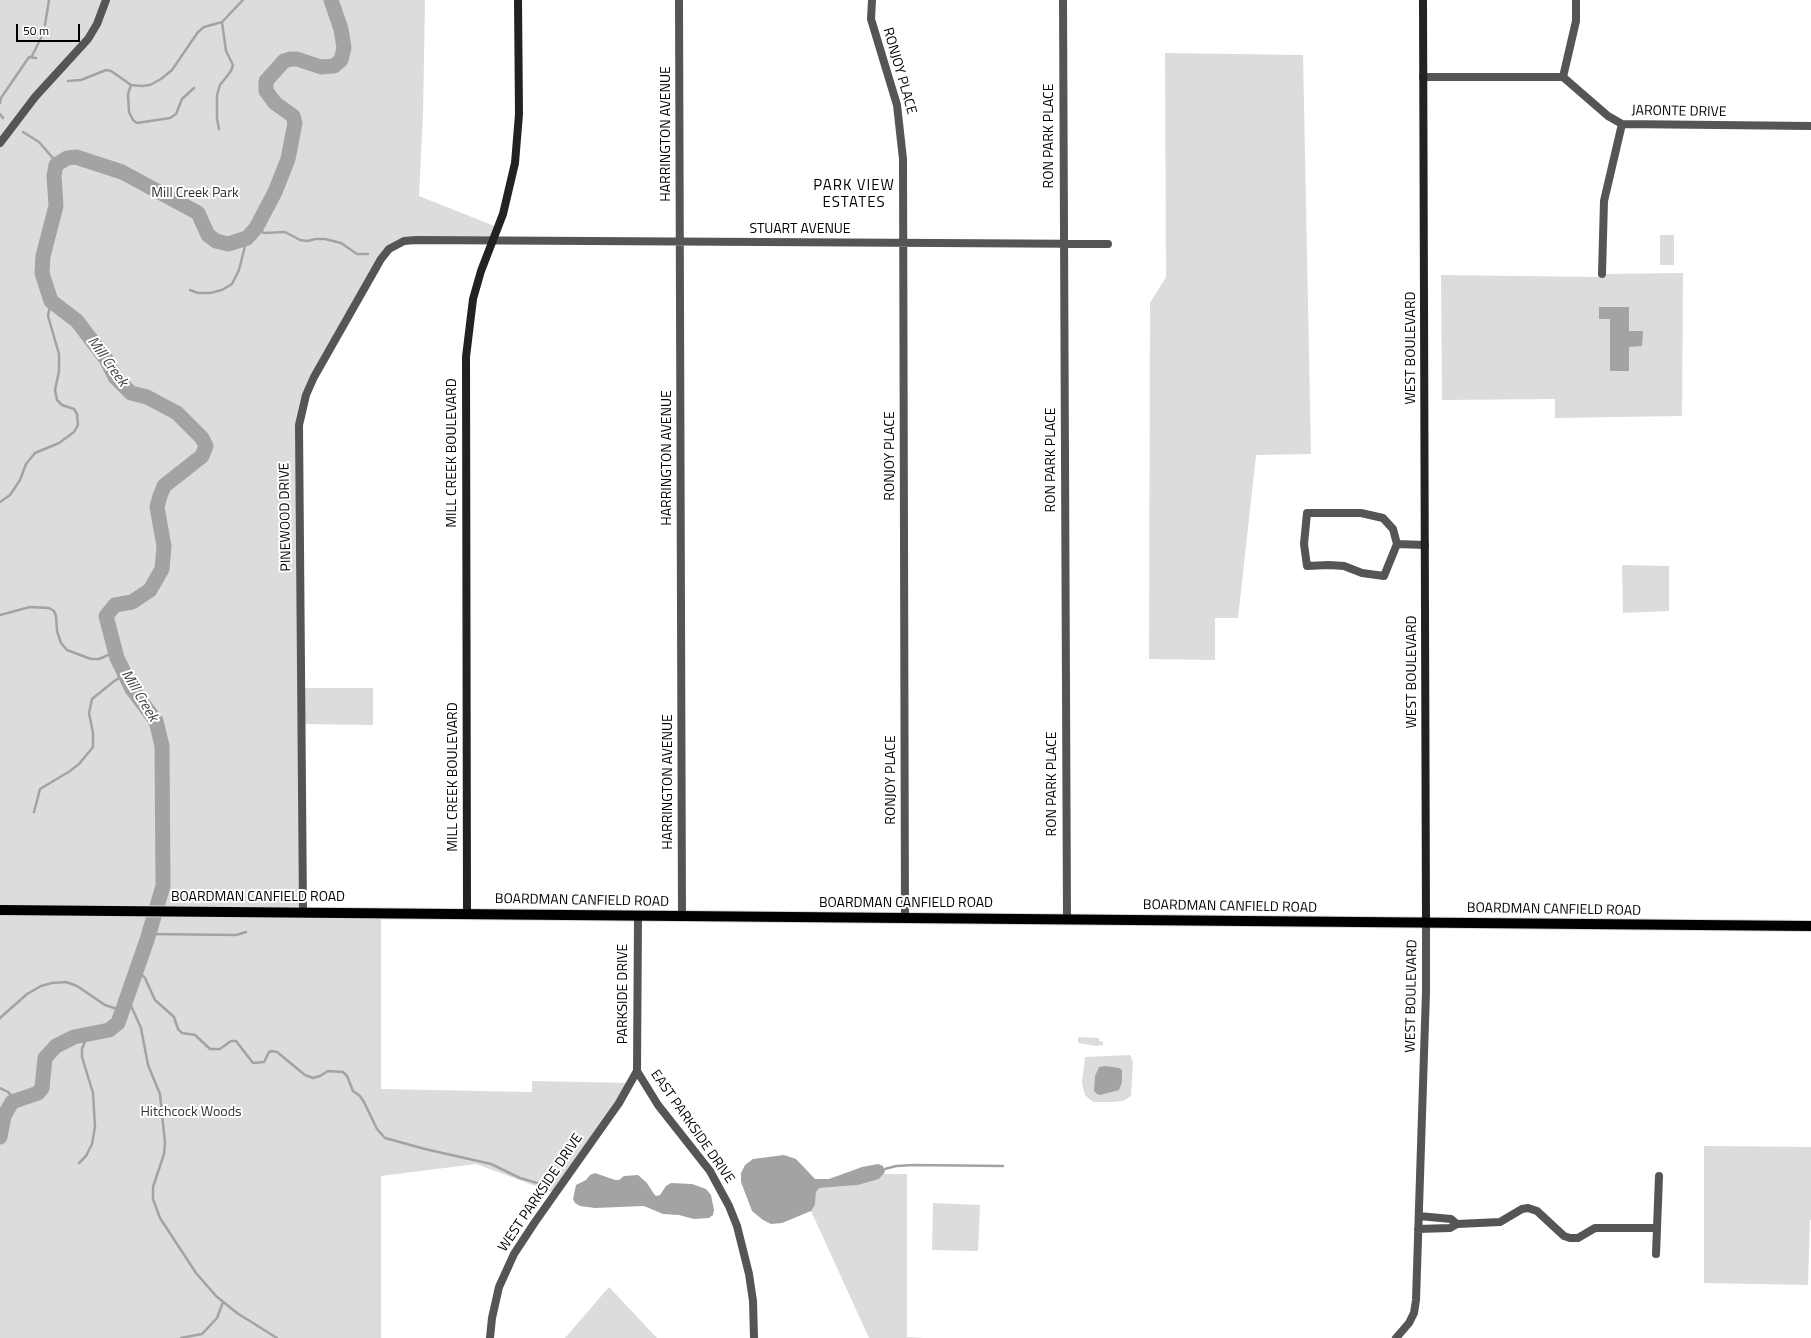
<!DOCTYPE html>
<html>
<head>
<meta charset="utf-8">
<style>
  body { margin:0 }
  #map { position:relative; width:1811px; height:1338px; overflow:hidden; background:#fff; font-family:"Titillium Web",sans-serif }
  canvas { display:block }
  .scale { position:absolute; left:16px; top:24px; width:64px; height:18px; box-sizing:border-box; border:2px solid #000; border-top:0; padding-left:5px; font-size:12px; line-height:14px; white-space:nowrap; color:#000; -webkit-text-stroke:3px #fff; paint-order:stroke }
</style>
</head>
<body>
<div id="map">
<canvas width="1811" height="1338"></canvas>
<div class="scale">50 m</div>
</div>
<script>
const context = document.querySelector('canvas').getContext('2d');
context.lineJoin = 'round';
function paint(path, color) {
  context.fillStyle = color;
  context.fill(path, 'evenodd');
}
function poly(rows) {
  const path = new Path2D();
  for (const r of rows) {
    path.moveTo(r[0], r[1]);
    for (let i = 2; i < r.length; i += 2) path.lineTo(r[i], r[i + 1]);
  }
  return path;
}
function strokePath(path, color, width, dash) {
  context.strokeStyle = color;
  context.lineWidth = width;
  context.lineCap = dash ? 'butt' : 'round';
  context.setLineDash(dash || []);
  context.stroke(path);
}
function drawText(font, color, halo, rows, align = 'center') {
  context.font = font + ' "Titillium Web",sans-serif';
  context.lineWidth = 4;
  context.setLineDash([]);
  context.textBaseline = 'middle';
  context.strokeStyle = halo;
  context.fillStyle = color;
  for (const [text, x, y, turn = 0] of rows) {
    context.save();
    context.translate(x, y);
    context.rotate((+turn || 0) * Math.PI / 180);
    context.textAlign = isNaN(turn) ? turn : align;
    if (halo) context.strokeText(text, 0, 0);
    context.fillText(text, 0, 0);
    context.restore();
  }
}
const green = poly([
  [0,0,425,0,423,114,419,196,497,227,492,241,416,240,389,249,314,377,301,411,301,688,373,688,373,725,301,724,303,912,381,913,381,1089,532,1092,532,1081,631,1083,555,1193,476,1164,381,1176,381,1338,0,1338],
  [1165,53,1303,55,1311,454,1256,455,1238,618,1215,618,1215,660,1149,659,1150,303,1166,277],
  [1660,235,1674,235,1674,265,1660,265],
  [1683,273,1682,416,1555,418,1555,399,1442,400,1441,275,1597,277,1602,274],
  [1622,565,1669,566,1669,611,1623,613],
  [1080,1037,1099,1038,1099,1041,1103,1042,1103,1045,1096,1046,1078,1043,1078,1038],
  [1130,1055,1133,1062,1131,1096,1123,1101,1111,1102,1093,1102,1085,1095,1082,1083,1085,1057],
  [1704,1146,1811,1147,1811,1220,1810,1220,1808,1285,1704,1283],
  [883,1174,907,1174,907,1337,924,1338,869,1338,811,1211,815,1205,816,1192,818,1188,858,1185,879,1179],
  [933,1203,980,1205,978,1251,932,1250],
  [609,1287,657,1338,565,1338]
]);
const water = poly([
  [1599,307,1629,307,1629,331,1643,331,1642,346,1629,347,1629,371,1610,371,1610,319,1599,319],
  [1106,1066,1119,1068,1122,1070,1122,1082,1119,1090,1100,1095,1097,1094,1094,1091,1095,1076,1099,1067],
  [784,1155,796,1159,815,1179,829,1179,862,1167,878,1164,883,1166,885,1172,879,1179,858,1185,819,1188,816,1192,815,1205,811,1211,782,1223,771,1224,763,1220,752,1211,741,1182,741,1173,745,1165,753,1159],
  [595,1173,615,1180,619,1180,624,1176,638,1175,647,1183,654,1194,656,1196,660,1195,666,1186,671,1183,692,1184,706,1189,711,1195,714,1210,713,1215,709,1218,694,1219,679,1215,663,1214,644,1206,595,1208,580,1206,575,1203,573,1199,576,1185,586,1180,590,1175]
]);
const stream = poly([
  [45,25,49,0],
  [32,56,43,34],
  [68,81,81,80,106,70,111,71,131,85,142,86,150,85,161,79,172,70,198,32,204,27,222,22,243,0],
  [131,85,128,94,129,112,133,120,137,123,170,118,176,114,182,99,194,88],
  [0,103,1,98,29,57,36,58],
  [0,114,3,118],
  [219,129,217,119,217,95,220,85,231,71,233,65,226,51,222,22],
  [23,132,39,142,58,164],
  [256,228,264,233,285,232,300,240,307,241,316,239,325,239,341,243,357,254,368,254],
  [190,290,198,293,210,293,222,290,232,284,239,270,247,238],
  [0,502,10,495,20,480,26,464,35,453,59,443,74,432,78,425,77,414,74,409,62,405,57,400,55,390,59,371,59,354,48,316,51,301],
  [0,615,30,607,49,608,54,611,56,616,57,631,61,643,67,650,91,659,99,659,115,652],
  [34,812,40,789,70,771,79,764,93,747,93,733,89,713,92,699,113,682,125,674],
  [149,934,236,935,246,932],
  [137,970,145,978,155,1000,174,1017,178,1029,182,1033,195,1035,210,1049,220,1049,231,1041,236,1041,253,1063,264,1062,269,1052,272,1051,277,1052,305,1075,313,1078,320,1076,328,1071,343,1072,347,1076,353,1091,360,1096,364,1102,377,1129,385,1138,425,1149,491,1164,520,1178,544,1185],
  [128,999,141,1028,148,1065,160,1094,165,1143,164,1154,153,1187,153,1199,160,1218,196,1273,216,1296,237,1313,277,1338],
  [0,1018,27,994,41,986,52,983,66,982,77,986,105,1005,123,1011],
  [0,1088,8,1092,16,1100],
  [79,1163,86,1156,92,1144,95,1127,93,1093,82,1057,82,1049,88,1034],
  [885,1169,896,1166,914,1165,1003,1166],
  [181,1338,202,1334,217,1318,223,1302]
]);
const river = poly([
  [0,1137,4,1116,12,1102,38,1093,42,1088,45,1058,56,1046,74,1037,109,1030,118,1023,147,940,163,886,162,746,156,721,132,689,117,658,106,616,115,605,132,602,150,590,162,569,164,546,157,507,160,496,164,486,202,456,206,446,202,438,177,413,147,397,131,393,115,377,106,359,77,321,51,301,42,273,43,256,56,206,54,176,56,165,67,158,76,157,122,172,198,213,208,235,216,241,228,244,247,238,256,228,275,192,288,159,295,123,293,116,275,103,266,91,266,81,284,61,291,59,297,59,321,67,334,66,341,60,344,48,341,29,331,0]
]);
const street = poly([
  [679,0,682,916],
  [872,0,871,19,897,105,903,159,905,917],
  [1063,0,1067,919],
  [1423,77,1563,77],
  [1563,77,1608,116,1622,124,1811,126],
  [1563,77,1576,21,1576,0],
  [0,143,35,97,88,39,97,24,106,0],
  [1602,274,1604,201,1622,124],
  [1397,544,1393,529,1383,518,1361,513,1307,513,1304,544,1307,566,1329,565,1344,566,1362,573,1384,576,1397,544,1425,545],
  [303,912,299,425,306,395,314,377,381,259,389,249,404,241,416,240,1108,244],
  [637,1071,658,1105,710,1171,729,1206,737,1226,749,1274,753,1301,754,1338],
  [637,1071,638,916],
  [1419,1216,1451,1219,1457,1224],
  [1418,1229,1450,1228,1457,1224,1500,1222,1522,1209,1528,1208,1537,1211,1564,1236,1570,1238,1578,1238,1595,1228,1657,1228,1659,1176],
  [1656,1254,1657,1228],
  [490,1338,492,1318,499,1287,514,1254,535,1222,619,1103,637,1071],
  [1396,1338,1409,1323,1414,1313,1416,1300,1426,992,1426,923]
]);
const secondary = poly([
  [1423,0,1426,923],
  [467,914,466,357,473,299,481,271,503,214,515,163,519,114,518,0]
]);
const primary = poly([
  [0,910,1811,926]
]);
const streetNames = [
  ["RONJOY PLACE",899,71,74],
  ["JARONTE DRIVE",1679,112,1],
  ["HARRINGTON AVENUE",667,134,-90],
  ["RON PARK PLACE",1050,136,-90],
  ["STUART AVENUE",800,230],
  ["WEST BOULEVARD",1412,348,-90],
  ["MILL CREEK BOULEVARD",453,453,-90],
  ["RONJOY PLACE",891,456,-90],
  ["HARRINGTON AVENUE",668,458,-90],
  ["RON PARK PLACE",1052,460,-90],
  ["PINEWOOD DRIVE",286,517,-91],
  ["WEST BOULEVARD",1413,672,-90],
  ["MILL CREEK BOULEVARD",454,777,-90],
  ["RONJOY PLACE",892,780,-90],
  ["HARRINGTON AVENUE",669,782,-90],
  ["RON PARK PLACE",1053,784,-90],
  ["BOARDMAN CANFIELD ROAD",258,898],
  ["BOARDMAN CANFIELD ROAD",582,901,1],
  ["BOARDMAN CANFIELD ROAD",906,904],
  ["BOARDMAN CANFIELD ROAD",1230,907,1],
  ["BOARDMAN CANFIELD ROAD",1554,910,1],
  ["PARKSIDE DRIVE",624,994,-90],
  ["WEST BOULEVARD",1412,996,-89],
  ["EAST PARKSIDE DRIVE",692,1127,55],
  ["WEST PARKSIDE DRIVE",541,1193,-56]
];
const parkNames = [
  ["Mill Creek Park",195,194],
  ["Hitchcock Woods",191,1113]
];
const neighbourhoodNames = [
  ["PARK VIEW",854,186],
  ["ESTATES",854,203]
];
const waterNames = [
  ["Mill Creek",107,362,54],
  ["Mill Creek",139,696,59]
];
paint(green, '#dcdcdc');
paint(water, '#a3a3a3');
strokePath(stream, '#a3a3a3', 2.5);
strokePath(river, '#a3a3a3', 15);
strokePath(primary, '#dbdbdb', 12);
strokePath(street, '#555', 8);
strokePath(secondary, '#222', 8);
strokePath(primary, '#000', 10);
drawText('14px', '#000', '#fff', streetNames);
drawText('14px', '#333', '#fff', parkNames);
context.letterSpacing = '1px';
drawText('15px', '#000', '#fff', neighbourhoodNames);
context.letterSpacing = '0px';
drawText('italic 15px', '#444', '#fff', waterNames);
</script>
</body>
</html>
